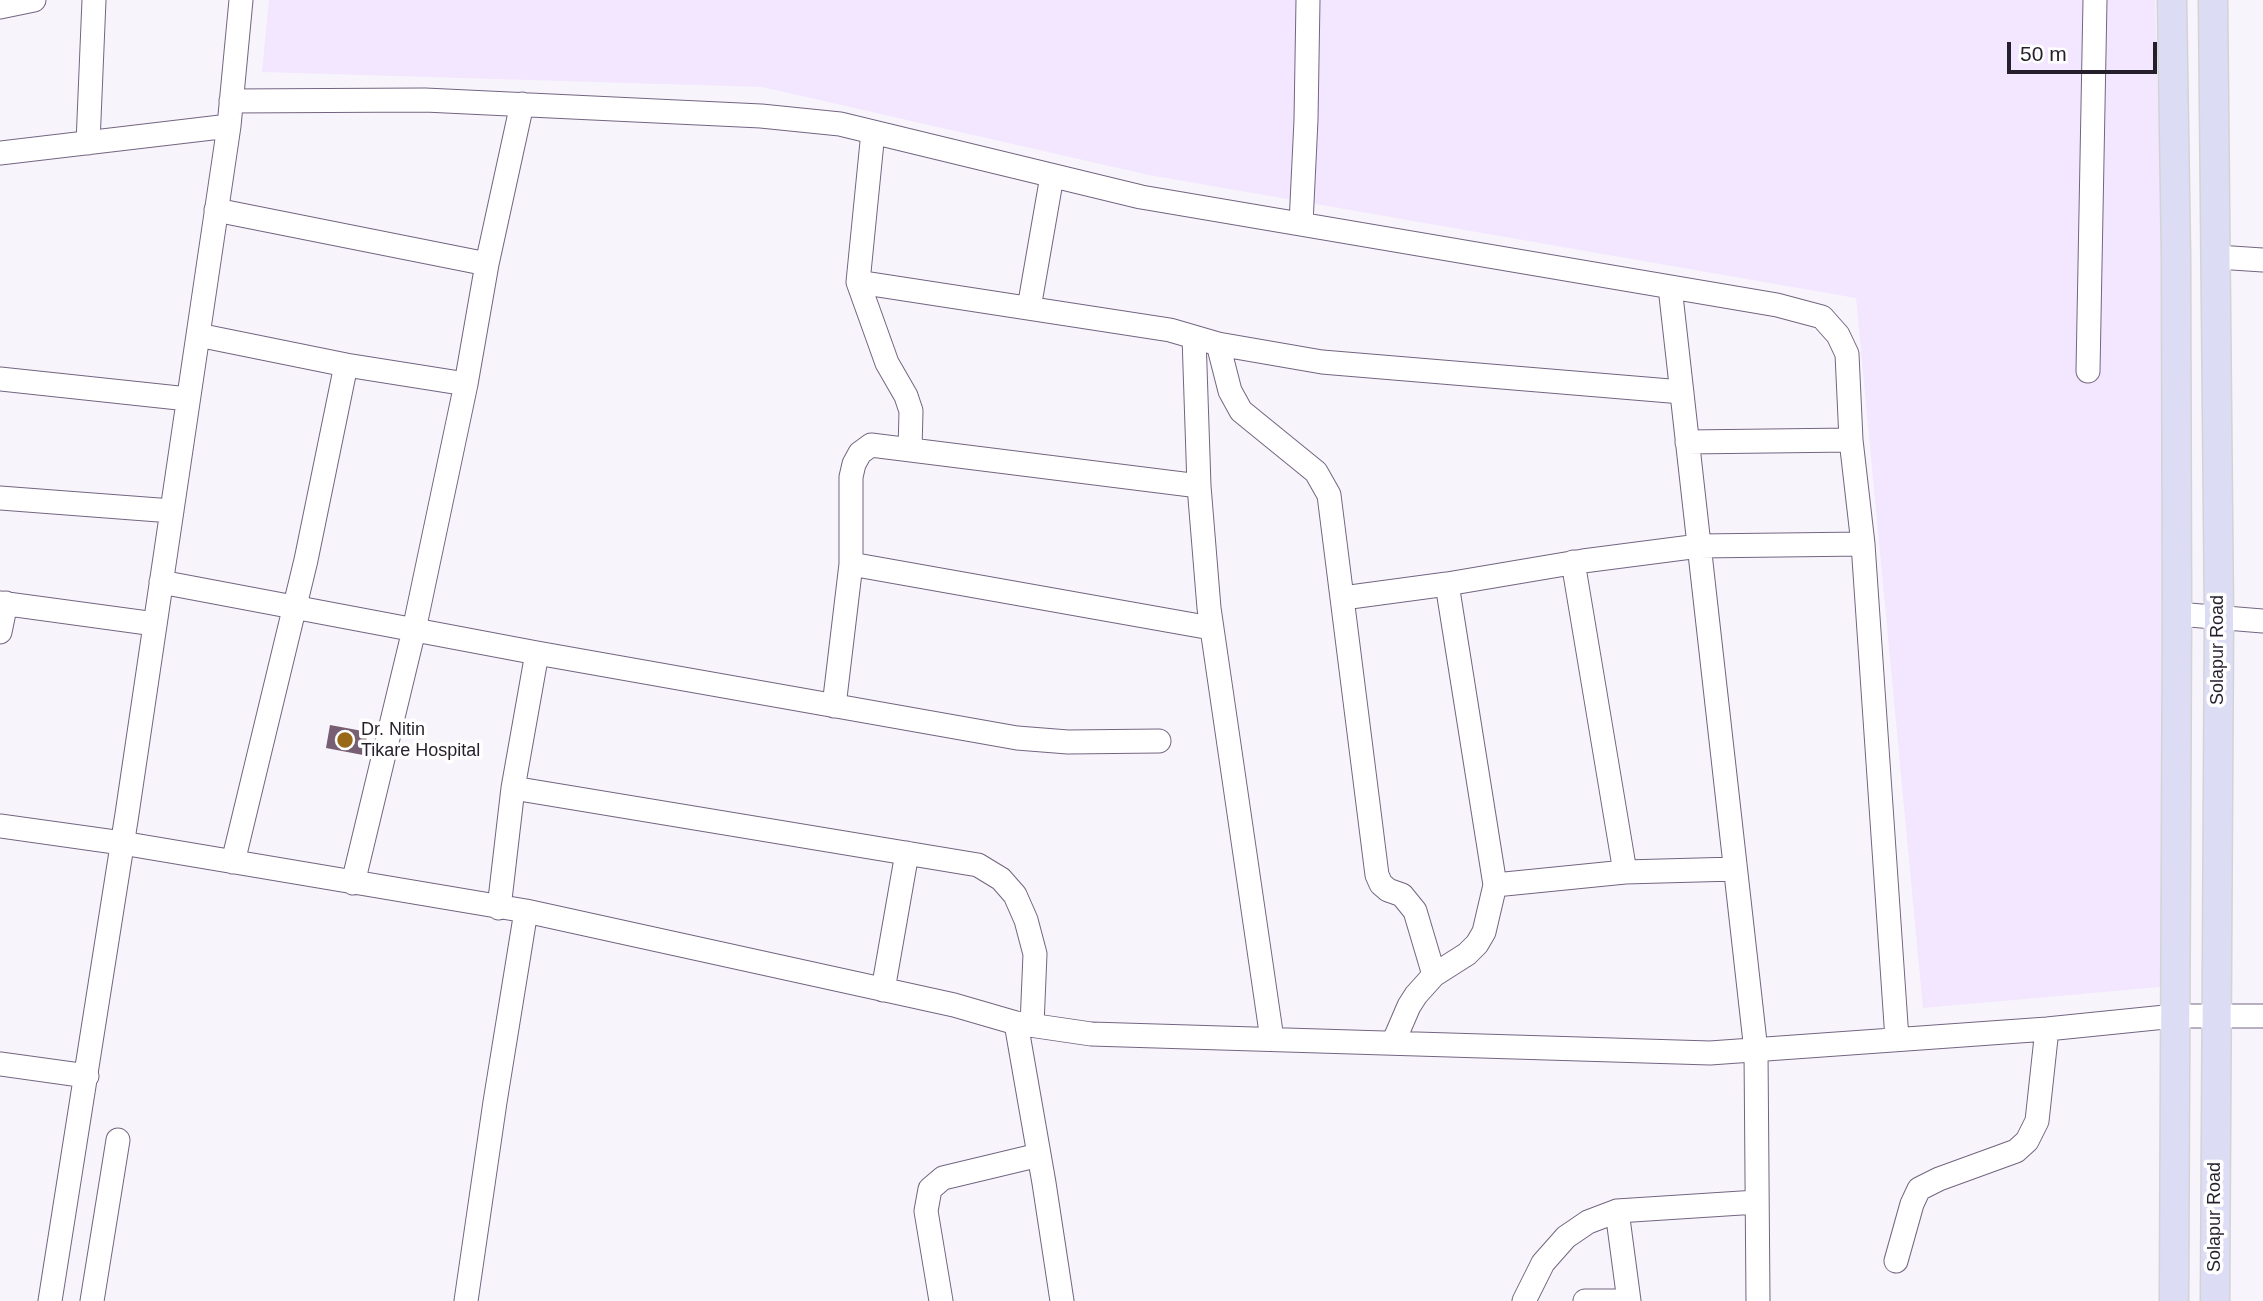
<!DOCTYPE html>
<html>
<head>
<meta charset="utf-8">
<style>
  body { margin:0 }
  #map { position:relative; width:2263px; height:1301px; overflow:hidden; background:#f8f4fb; font-family:Arial,sans-serif }
  canvas { display:block }
  .scale { position:absolute; left:2007px; top:42px; width:150px; height:32px; box-sizing:border-box; border:4px solid #251f2b; border-top:0; padding-left:9px; font-size:21px; line-height:24px; white-space:nowrap; color:#251f2b; -webkit-text-stroke:5px #fff; paint-order:stroke }
</style>
</head>
<body>
<div id="map">
<canvas width="2263" height="1301"></canvas>
<div class="scale">50 m</div>
</div>
<script>
const context = document.querySelector('canvas').getContext('2d');
context.lineJoin = 'round';
function paint(path, color) {
  context.fillStyle = color;
  context.fill(path, 'evenodd');
}
function poly(rows) {
  const path = new Path2D();
  for (const r of rows) {
    path.moveTo(r[0], r[1]);
    for (let i = 2; i < r.length; i += 2) path.lineTo(r[i], r[i + 1]);
  }
  return path;
}
function strokePath(path, color, width, dash) {
  context.strokeStyle = color;
  context.lineWidth = width;
  context.lineCap = dash ? 'butt' : 'round';
  context.setLineDash(dash || []);
  context.stroke(path);
}
function drawText(font, color, halo, rows, align = 'center') {
  context.font = font + ' Arial,sans-serif';
  context.lineWidth = 7;
  context.setLineDash([]);
  context.textBaseline = 'middle';
  context.strokeStyle = halo;
  context.fillStyle = color;
  for (const [text, x, y, turn = 0] of rows) {
    context.save();
    context.translate(x, y);
    context.rotate((+turn || 0) * Math.PI / 180);
    context.textAlign = isNaN(turn) ? turn : align;
    if (halo) context.strokeText(text, 0, 0);
    context.fillText(text, 0, 0);
    context.restore();
  }
}
const built = poly([
  [269,0,2155,0,2164,264,2160,987,1923,1008,1856,298,1149,175,762,87,262,72]
]);
const building = poly([
  [330,725,368,732,363,755,326,748]
]);
const minor = poly([
  [0,7,34,0],
  [231,101,425,100,761,116,840,124,1141,197,1777,305,1822,317,1838,335,1847,354,1851,440,1863,544,1897,1039],
  [873,132,858,282,887,363,906,396,911,411,910,450],
  [88,143,94,0],
  [0,153,229,126],
  [216,210,487,264],
  [1301,224,1306,120,1308,0],
  [2217,257,2263,260],
  [858,282,1170,330,1218,344,1322,362,1682,392],
  [1670,287,1756,1051,1758,1301],
  [1029,308,1052,176],
  [198,335,346,365,466,384],
  [1194,337,1199,486,1209,608,1272,1039],
  [1218,344,1230,391,1241,411,1316,472,1329,495,1377,875,1381,884,1388,890,1402,895,1415,911,1434,975],
  [2088,371,2095,0],
  [0,379,188,399],
  [1687,442,1851,440],
  [0,498,172,511],
  [1573,562,1625,872],
  [851,564,1211,628],
  [161,582,537,653,1017,738,1068,742,1159,741],
  [1447,584,1495,885],
  [1343,598,1447,584,1583,561,1699,546,1863,544],
  [0,603,155,624],
  [2177,614,2263,621],
  [0,632,6,603],
  [834,706,851,564,851,477,854,464,860,453,871,445,1199,486],
  [513,788,978,865,1001,879,1015,895,1026,920,1035,954,1032,1025],
  [0,826,122,843,526,911,954,1005,1016,1023,1091,1034,1710,1053,2047,1029,2175,1016,2263,1016],
  [233,862,306,560,346,365],
  [353,883,414,630,466,384,487,264,522,104],
  [499,908,513,788,537,653],
  [883,990,907,853],
  [1016,1023,1044,1183,1062,1301],
  [1393,1043,1409,1006,1416,995,1434,975,1467,954,1477,944,1484,932,1495,885,1625,872,1735,869],
  [0,1064,87,1076],
  [1617,1211,1629,1301],
  [1896,1261,1912,1204,1919,1189,1939,1179,2016,1151,2027,1141,2037,1121,2047,1029],
  [50,1301,127,814,198,335,229,126,241,0],
  [92,1301,118,1140],
  [466,1301,495,1102,526,911],
  [941,1301,926,1211,930,1189,943,1178,1039,1155],
  [1524,1301,1543,1263,1566,1237,1588,1222,1617,1211,1757,1202],
  [1585,1301,1615,1301]
]);
const major = poly([
  [2172,0,2176,257,2177,614,2174,1301],
  [2213,0,2219,617,2215,1301]
]);
const markers = [
  [345,740,9,"#99691a"]
];
const streetNames = [
  ["Solapur Road",2218,650,-90],
  ["Solapur Road",2215,1217,-90]
];
const poiNames = [
  ["Dr. Nitin",361,730],
  ["Tikare Hospital",361,751]
];
paint(built, '#f2e7fe');
paint(building, '#785e73');
strokePath(minor, '#736581', 25);
strokePath(major, '#d3d2d5', 31);
strokePath(minor, '#fff', 23);
strokePath(major, '#dcddf5', 28);
for (const [x, y, r, color] of markers) {
  const dot = new Path2D();
  dot.arc(x, y, r, 0, 2 * Math.PI);
  context.fillStyle = color;
  context.fill(dot);
  strokePath(dot, '#fff', 2.5);
}
drawText('18px', '#251f2b', '#fff', streetNames);
drawText('18px', '#251f2b', '#fff', poiNames, 'left');
</script>
</body>
</html>
